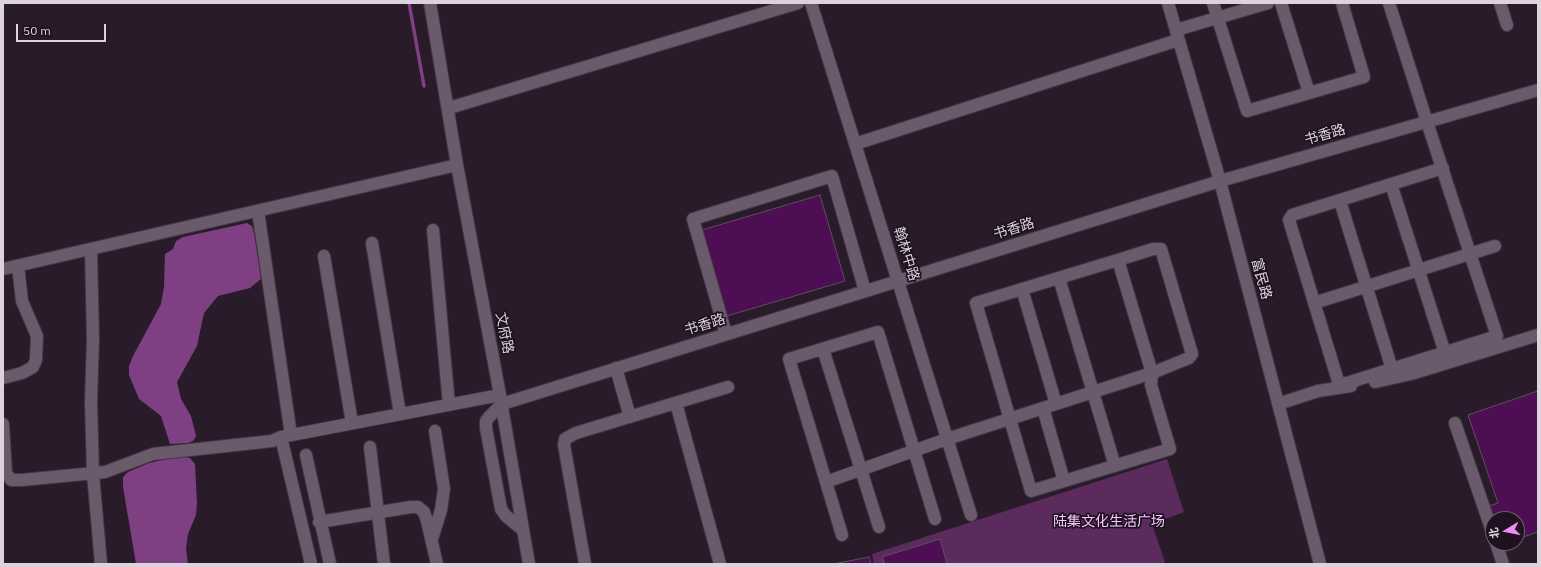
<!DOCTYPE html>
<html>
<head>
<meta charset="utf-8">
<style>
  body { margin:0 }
  #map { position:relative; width:1541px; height:567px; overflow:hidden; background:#291b29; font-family:"IBM Plex Sans","Noto Sans SC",sans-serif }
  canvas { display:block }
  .frame { position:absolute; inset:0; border:4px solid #ddd3dd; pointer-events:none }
  .north { position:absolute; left:1485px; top:511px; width:40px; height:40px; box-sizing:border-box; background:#1f1220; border:1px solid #6b5f6c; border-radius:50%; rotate:260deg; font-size:11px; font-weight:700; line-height:16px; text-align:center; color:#ddd3dd }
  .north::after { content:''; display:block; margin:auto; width:14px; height:18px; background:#ef8bf6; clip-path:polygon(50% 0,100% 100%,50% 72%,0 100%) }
  .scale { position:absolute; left:16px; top:24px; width:90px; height:18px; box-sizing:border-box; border:2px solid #ddd3dd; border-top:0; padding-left:5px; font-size:12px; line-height:14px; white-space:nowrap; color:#ddd3dd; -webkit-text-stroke:3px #1f1220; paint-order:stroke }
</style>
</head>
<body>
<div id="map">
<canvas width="1541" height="567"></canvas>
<div class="frame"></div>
<div class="north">北</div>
<div class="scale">50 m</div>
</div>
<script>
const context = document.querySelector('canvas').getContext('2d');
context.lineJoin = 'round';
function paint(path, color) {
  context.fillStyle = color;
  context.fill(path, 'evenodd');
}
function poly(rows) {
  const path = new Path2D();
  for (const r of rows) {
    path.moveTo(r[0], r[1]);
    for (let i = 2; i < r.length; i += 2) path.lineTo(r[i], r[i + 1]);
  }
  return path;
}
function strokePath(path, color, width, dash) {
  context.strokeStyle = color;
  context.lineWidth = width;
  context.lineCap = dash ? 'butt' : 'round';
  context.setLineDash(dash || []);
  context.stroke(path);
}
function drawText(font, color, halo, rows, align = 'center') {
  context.font = font + ' "IBM Plex Sans","Noto Sans SC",sans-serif';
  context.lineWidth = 3.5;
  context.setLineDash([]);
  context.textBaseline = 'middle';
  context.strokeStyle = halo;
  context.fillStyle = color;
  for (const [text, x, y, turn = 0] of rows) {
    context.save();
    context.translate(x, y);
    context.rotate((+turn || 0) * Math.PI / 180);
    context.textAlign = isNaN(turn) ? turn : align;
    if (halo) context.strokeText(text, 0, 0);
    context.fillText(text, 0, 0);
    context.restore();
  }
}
const green = poly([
  [1167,459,1184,512,1152,524,1165,562,1161,564,874,564,872,554]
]);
const water = poly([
  [247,223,252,226,254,233,261,279,250,288,218,296,204,313,197,346,177,382,181,399,191,416,196,436,193,441,188,443,170,444,161,416,139,399,129,375,129,366,133,356,161,304,164,287,165,254,173,249,176,241,183,237],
  [180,456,190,458,195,464,197,503,196,515,188,534,186,549,188,564,136,564,123,487,123,477,128,472,149,463]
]);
const stream = poly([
  [409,3,424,86]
]);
const building = poly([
  [820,195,845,281,727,316,702,230,820,195],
  [1538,391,1538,532,1517,539,1517,519,1494,519,1489,506,1498,503,1468,415,1538,391],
  [940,539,947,564,885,564,882,557,940,539],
  [869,557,871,564,833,564,869,557]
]);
const minor = poly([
  [430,3,457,165,500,395,529,564],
  [811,3,971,515],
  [1168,3,1220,181,1320,564],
  [1213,3,1247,111,1364,77,1342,3],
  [1281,3,1309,93],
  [1389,3,1427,122,1497,336,1347,383,1342,383,1338,381,1289,220,1292,215,1443,168],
  [1500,3,1507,25],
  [1176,30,1268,3],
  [449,108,798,3],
  [855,144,1178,40],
  [1391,184,1445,353],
  [1340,201,1392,369],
  [258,211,291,435],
  [433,230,449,405],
  [372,243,400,414],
  [91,249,93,339,91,401,93,474,101,564],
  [324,256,352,423],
  [1118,260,1152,373,1151,385,1170,449,1031,491,976,303,1118,260],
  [3,269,457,165],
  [1059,278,1115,466],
  [1022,289,1056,404],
  [1314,303,1495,246],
  [726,334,693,219,832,176,865,291],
  [823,349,879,527],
  [616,368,630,417],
  [3,378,22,373,33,367,36,360,37,336,22,301,18,266],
  [1375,382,1411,374,1538,335],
  [676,403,720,564],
  [1278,404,1318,391,1351,386],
  [1043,408,1064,481],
  [1455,423,1493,534],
  [3,424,6,473,11,480,22,480,105,472,153,454,272,441,281,437,500,395],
  [281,437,311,564],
  [370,447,384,564],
  [306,455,330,564],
  [826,482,947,439,1152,373,1189,358,1192,354,1161,249,1153,249,1118,260],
  [319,522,411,507,418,507,424,512,427,521,437,564],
  [523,530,506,516,501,509,486,428,486,421,489,417,502,404,1220,181,1538,90],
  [842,535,789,359,878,332,935,519],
  [432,539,441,510,444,489,435,431],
  [1496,543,1503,564],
  [585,564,564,445,565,439,576,433,728,387]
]);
const streetNames = [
  ["书香路",1325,135,-16],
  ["书香路",1014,229,-17],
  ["翰林中路",906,254,73],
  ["富民路",1261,279,75],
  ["书香路",705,325,-17],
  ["文府路",504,333,79]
];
const parkNames = [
  ["陆集文化生活广场",1109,522]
];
paint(green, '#5b2b5e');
paint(water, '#7e3f83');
strokePath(stream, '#7e3f83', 3.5);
paint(building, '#4e0e53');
strokePath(building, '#5f4f5f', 1);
strokePath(minor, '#423743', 14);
strokePath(minor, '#6a5a6b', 12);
drawText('14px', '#ddd3dd', '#1f1220', streetNames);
drawText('14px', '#fcc7ff', '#1f1220', parkNames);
</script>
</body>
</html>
